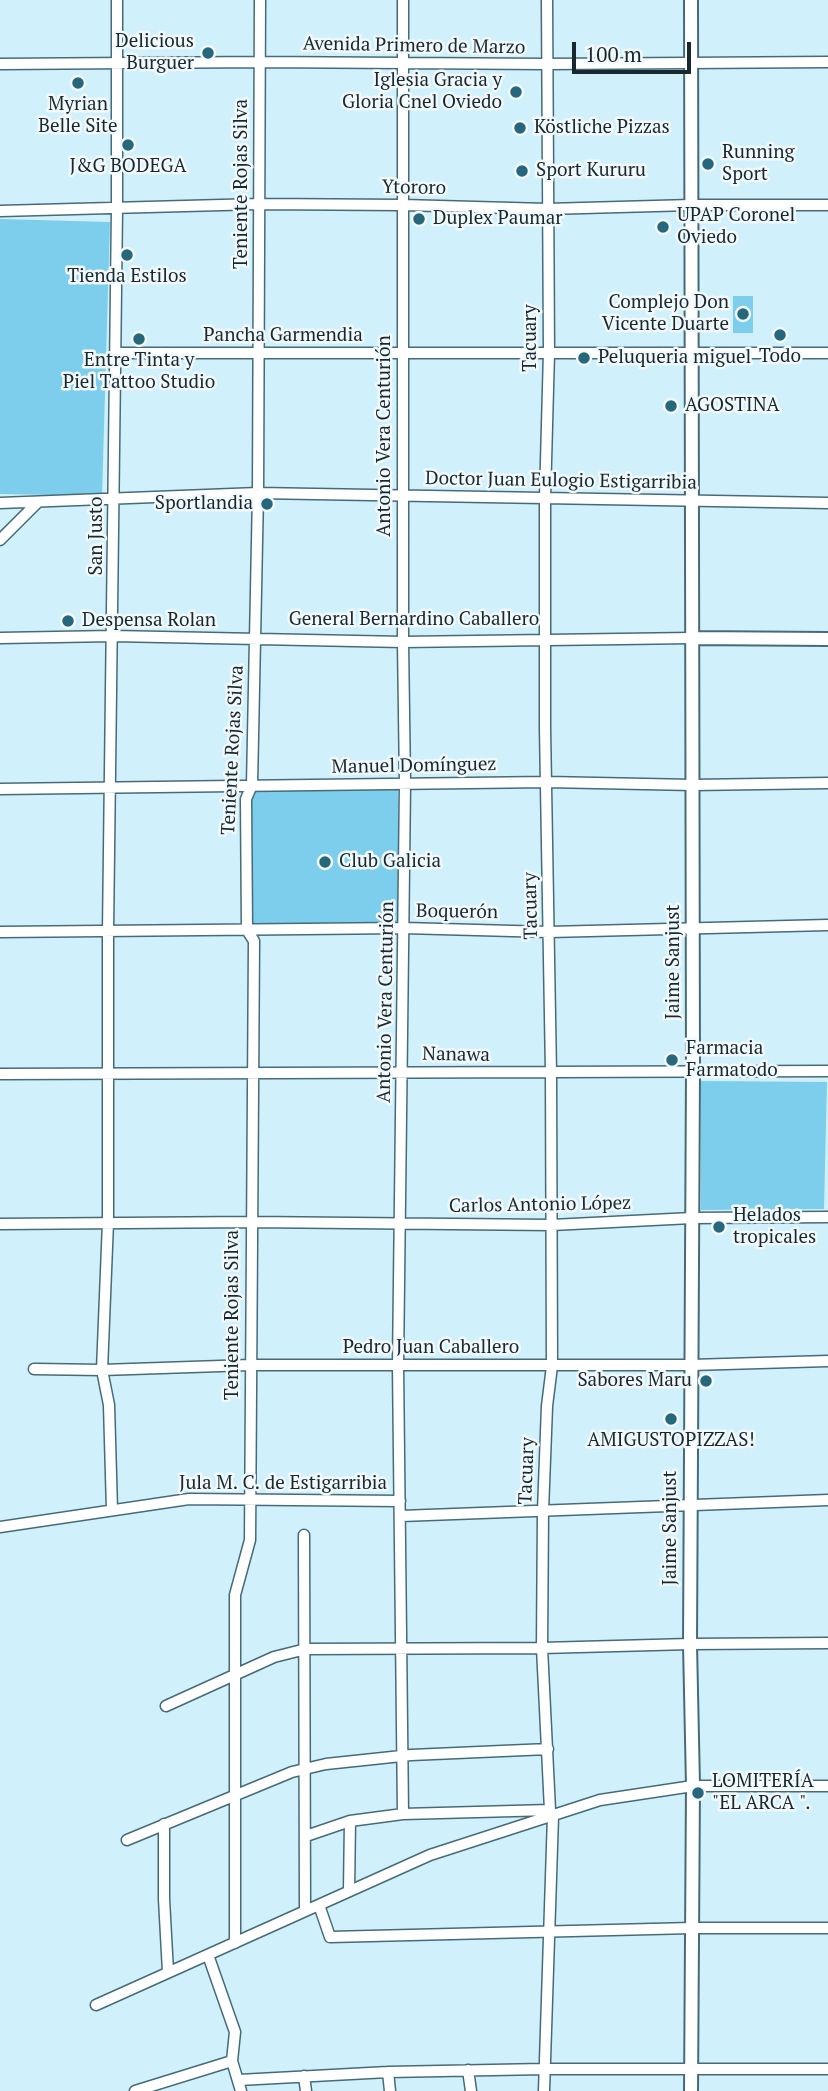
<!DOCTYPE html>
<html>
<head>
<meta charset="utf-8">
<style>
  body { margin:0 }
  #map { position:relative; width:828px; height:2091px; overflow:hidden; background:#d0f0fc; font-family:"PT Serif",serif }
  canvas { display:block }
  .scale { position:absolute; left:572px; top:42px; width:119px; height:32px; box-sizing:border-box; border:4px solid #18282e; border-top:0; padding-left:9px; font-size:21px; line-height:24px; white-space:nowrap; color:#18282e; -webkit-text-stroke:5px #f1f9fc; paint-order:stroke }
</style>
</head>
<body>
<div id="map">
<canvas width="828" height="2091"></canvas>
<div class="scale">100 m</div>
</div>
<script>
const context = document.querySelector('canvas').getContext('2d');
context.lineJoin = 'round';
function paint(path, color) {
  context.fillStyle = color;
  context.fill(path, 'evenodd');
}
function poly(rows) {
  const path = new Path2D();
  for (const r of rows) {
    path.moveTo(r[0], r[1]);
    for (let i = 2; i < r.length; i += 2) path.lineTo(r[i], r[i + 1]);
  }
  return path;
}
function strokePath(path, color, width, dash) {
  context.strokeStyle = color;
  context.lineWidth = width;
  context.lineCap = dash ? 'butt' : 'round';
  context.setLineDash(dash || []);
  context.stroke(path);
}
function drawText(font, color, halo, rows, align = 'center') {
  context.font = font + ' "PT Serif",serif';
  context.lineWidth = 5;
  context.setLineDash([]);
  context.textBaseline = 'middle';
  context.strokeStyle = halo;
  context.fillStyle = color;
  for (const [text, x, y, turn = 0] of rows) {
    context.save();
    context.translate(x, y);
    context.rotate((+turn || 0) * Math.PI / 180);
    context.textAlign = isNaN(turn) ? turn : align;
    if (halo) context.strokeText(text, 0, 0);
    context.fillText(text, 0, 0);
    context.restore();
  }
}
const green = poly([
  [0,219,110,222,102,496,0,494],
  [733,296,753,296,753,333,733,333],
  [398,788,400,924,250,925,250,799,255,789],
  [701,1081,827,1082,824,1209,701,1210]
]);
const street = poly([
  [547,0,549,352,545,498,545,728,551,1073,552,1366,547,1406,543,1511,542,1648,550,1810],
  [0,64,260,62,546,64,828,62],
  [0,211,259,204,403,205,547,209,691,205,828,205],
  [116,353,828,353],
  [0,503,258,493,828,503],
  [0,540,37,503],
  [0,638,113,636,403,642,692,638],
  [0,789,547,782,693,785,828,783],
  [0,932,404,928,549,932,828,925],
  [0,1074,828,1071],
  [0,1224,251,1222,552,1225,692,1218,828,1217],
  [34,1369,102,1370,250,1365,691,1365,828,1361],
  [112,1510,109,1405,102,1370,108,1222,108,931,117,209,117,0],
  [401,1516,828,1500],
  [0,1527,189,1499,400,1501],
  [304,1535,305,1911],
  [166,1706,274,1657,306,1649,542,1648,690,1644,828,1643],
  [403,1814,398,1365,405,784,403,642,403,0],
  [164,1824,164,1899,168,1972],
  [306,1836,350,1821,403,1814,550,1810,553,1816,544,2091],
  [127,1840,292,1772,326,1764,411,1755,548,1749],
  [349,1891,350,1821],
  [319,1905,330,1937,692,1928,828,1928],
  [235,1943,235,1595,250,1540,254,941,247,930,246,799,252,785,258,493,260,0],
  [208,1955,235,2032,232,2061,241,2091],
  [96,2005,430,1855,600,1800,693,1786,828,1786],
  [468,2070,471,2091],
  [388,2072,390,2091],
  [304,2076,306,2091],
  [239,2080,388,2072,544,2069,828,2069],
  [135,2091,232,2061]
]);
const secondary = poly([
  [691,0,693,1071,690,1644,693,1786,691,2091],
  [692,638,828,639]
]);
const markers = [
  [208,53,7,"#27677c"],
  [78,83,7,"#27677c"],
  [516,92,7,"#27677c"],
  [520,128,7,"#27677c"],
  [128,145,7,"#27677c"],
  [708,164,7,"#27677c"],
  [522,171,7,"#27677c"],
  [419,219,7,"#27677c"],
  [663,227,7,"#27677c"],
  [127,255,7,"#27677c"],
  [743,314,7,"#27677c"],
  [780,335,7,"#27677c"],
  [139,339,7,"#27677c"],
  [584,358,7,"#27677c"],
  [671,406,7,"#27677c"],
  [267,504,7,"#27677c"],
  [68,621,7,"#27677c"],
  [325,862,7,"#27677c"],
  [672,1060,7,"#27677c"],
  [719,1227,7,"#27677c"],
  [706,1381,7,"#27677c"],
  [671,1419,7,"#27677c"],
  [698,1793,7,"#27677c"]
];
const poiNames = [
  ["Delicious",194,42,"right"],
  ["Burguer",194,64,"right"],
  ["Iglesia Gracia y",502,81,"right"],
  ["Gloria Cnel Oviedo",502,103,"right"],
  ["Myrian",78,105,"center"],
  ["Belle Site",78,127,"center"],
  ["Köstliche Pizzas",534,128],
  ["Running",722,153],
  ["Sport",722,175],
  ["J&G BODEGA",128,167,"center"],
  ["Sport Kururu",536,171],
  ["UPAP Coronel",677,216],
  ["Oviedo",677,238],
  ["Duplex Paumar",433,219],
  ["Tienda Estilos",127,277,"center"],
  ["Complejo Don",729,303,"right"],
  ["Vicente Duarte",729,325,"right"],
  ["Todo",780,357,"center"],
  ["Peluqueria miguel",598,358],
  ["Entre Tinta y",139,361,"center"],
  ["Piel Tattoo Studio",139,383,"center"],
  ["AGOSTINA",685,406],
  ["Sportlandia",253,504,"right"],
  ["Despensa Rolan",82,621],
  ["Club Galicia",339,862],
  ["Farmacia",686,1049],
  ["Farmatodo",686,1071],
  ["Helados",733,1216],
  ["tropicales",733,1238],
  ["Sabores Maru",692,1381,"right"],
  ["AMIGUSTOPIZZAS!",671,1441,"center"],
  ["LOMITERÍA",712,1782],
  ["\"EL ARCA \".",712,1804]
];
const streetNames = [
  ["Avenida Primero de Marzo",414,46,1],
  ["Teniente Rojas Silva",242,184,-90],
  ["Ytororo",414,188,1],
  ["Pancha Garmendia",283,336],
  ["Tacuary",531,338,-90],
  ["Antonio Vera Centurión",385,436,-90],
  ["Doctor Juan Eulogio Estigarribia",561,481,1],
  ["San Justo",97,536,-90],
  ["General Bernardino Caballero",414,620],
  ["Teniente Rojas Silva",233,750,-87],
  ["Manuel Domínguez",414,766,-1],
  ["Tacuary",531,906,-91],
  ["Boquerón",457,912,1],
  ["Jaime Sanjust",674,962,-90],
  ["Antonio Vera Centurión",386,1002,-89],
  ["Nanawa",456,1055,1],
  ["Carlos Antonio López",540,1205,-1],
  ["Teniente Rojas Silva",233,1315,-90],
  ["Pedro Juan Caballero",431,1348],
  ["Tacuary",527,1471,-88],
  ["Jula M. C. de Estigarribia",283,1484],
  ["Jaime Sanjust",671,1528,-90]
];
paint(green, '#7cceec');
strokePath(street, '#466b78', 13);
strokePath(secondary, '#466b78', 16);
strokePath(street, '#fff', 10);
strokePath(secondary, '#fff', 12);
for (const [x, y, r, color] of markers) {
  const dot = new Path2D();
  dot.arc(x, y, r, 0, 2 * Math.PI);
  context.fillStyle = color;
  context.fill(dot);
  strokePath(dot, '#f1f9fc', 2.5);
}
drawText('19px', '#18282e', '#f1f9fc', poiNames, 'left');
drawText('19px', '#18282e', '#f1f9fc', streetNames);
</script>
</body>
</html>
